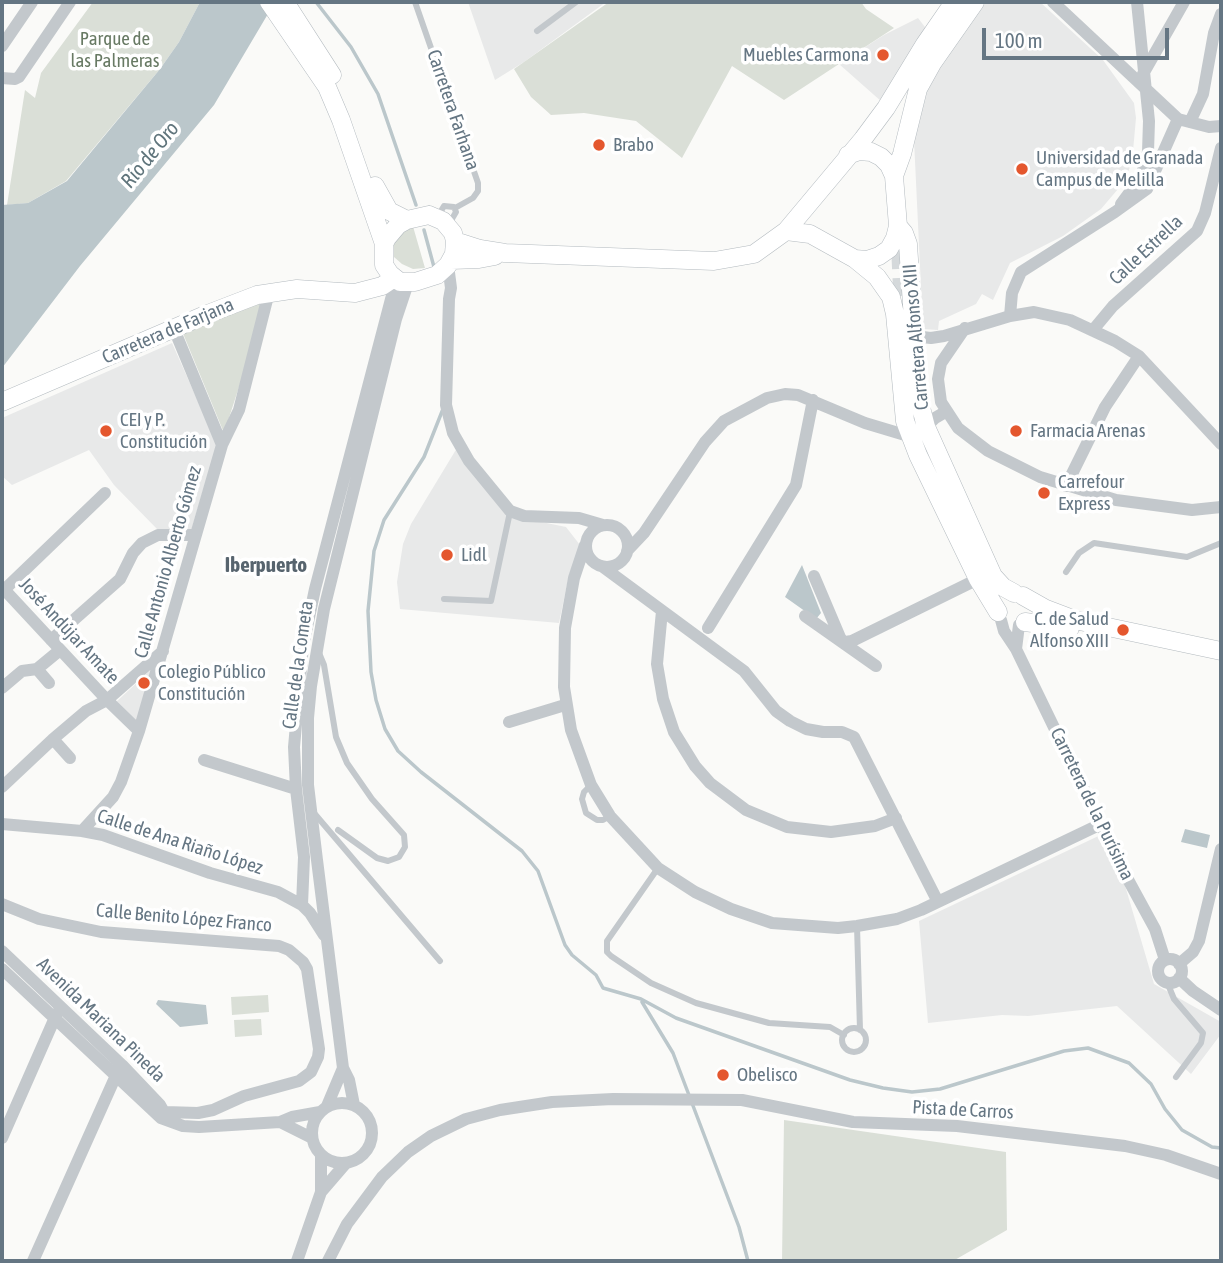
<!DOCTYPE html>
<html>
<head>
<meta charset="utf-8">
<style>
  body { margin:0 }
  #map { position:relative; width:1223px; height:1263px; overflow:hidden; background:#fafaf8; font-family:"Asap Condensed",sans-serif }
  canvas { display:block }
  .frame { position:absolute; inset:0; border:4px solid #657683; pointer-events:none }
  .scale { position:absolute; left:982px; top:28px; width:187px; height:32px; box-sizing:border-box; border:4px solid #657683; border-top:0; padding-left:9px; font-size:21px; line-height:24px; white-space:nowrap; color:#657683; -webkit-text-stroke:5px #fff; paint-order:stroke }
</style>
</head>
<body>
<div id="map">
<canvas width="1223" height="1263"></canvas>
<div class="frame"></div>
<div class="scale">100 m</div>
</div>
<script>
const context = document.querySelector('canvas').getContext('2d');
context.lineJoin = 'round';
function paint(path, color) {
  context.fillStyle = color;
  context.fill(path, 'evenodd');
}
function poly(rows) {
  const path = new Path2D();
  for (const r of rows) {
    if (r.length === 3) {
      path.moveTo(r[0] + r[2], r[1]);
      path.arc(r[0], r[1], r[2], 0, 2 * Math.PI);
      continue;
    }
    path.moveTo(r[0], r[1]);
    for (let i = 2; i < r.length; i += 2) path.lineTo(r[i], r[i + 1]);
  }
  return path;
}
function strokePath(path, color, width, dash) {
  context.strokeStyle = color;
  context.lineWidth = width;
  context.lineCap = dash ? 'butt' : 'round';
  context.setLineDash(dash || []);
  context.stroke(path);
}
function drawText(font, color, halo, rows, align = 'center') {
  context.font = font + ' "Asap Condensed",sans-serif';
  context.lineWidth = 7;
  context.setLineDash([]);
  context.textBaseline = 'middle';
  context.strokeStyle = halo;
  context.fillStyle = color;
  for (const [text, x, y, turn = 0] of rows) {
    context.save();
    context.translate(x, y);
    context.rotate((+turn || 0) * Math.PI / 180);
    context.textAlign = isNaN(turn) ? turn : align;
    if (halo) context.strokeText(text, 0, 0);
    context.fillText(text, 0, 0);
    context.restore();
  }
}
const built = poly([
  [468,2,606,2,524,62,495,80],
  [986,2,1040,2,1103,60,1134,103,1136,118,1132,162,1124,182,1101,209,1063,236,1010,263,993,300,982,294,976,304,939,321,938,330,923,329,914,140,926,91,947,54],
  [918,18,928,31,882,102,839,64,884,35],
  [172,343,217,444,190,534,158,530,114,485,89,450,12,485,2,476,2,418],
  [457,448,502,507,532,520,566,527,580,545,569,575,559,623,400,609,397,582,403,544,411,524],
  [158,663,137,726,115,703],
  [1109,831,1154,984,1221,1022,1221,1034,1191,1074,1117,1006,1028,1016,1002,1015,928,1023,919,921]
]);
const green = poly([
  [93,2,200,2,179,42,160,69,66,181,28,203,7,205,25,90,35,98,41,73],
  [609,2,861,2,866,9,894,28,784,100,732,66,682,158,636,121,584,113,551,115,531,97,514,69],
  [412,223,425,268,413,269,402,264,394,257,394,244,401,230],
  [269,295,224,433,182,331],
  [268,995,269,1012,232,1015,231,997],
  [261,1019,262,1035,235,1037,234,1020],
  [784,1120,1006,1152,1007,1230,953,1261,782,1261]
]);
const water = poly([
  [200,2,275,2,214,105,80,266,2,368,2,205,28,203,67,181,160,69,179,42],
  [802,565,821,613,816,619,785,597],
  [1185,829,1210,835,1207,848,1181,842],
  [158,1000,206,1005,208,1024,180,1027,156,1004]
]);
const stream = poly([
  [316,2,351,47,378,94,416,205],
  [424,230,434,267],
  [443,409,424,457,384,520,374,551,368,611,371,672,376,700,385,729,398,751,421,772,522,851,538,871,565,945,572,955,596,975,603,988,641,999,676,1018,850,1080,883,1088,912,1092,940,1089,1064,1051,1088,1048,1129,1063,1151,1084,1165,1109,1182,1130,1212,1147,1221,1148],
  [642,1002,673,1053,739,1227,748,1261]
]);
const secondaryTunnel = poly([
  [899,224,904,333]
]);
const lane = poly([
  [415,2,478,183,478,191,473,198,455,208],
  [537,31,576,2],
  [438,216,444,206,454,207,456,212,449,224],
  [1066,572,1079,553,1094,543,1187,557,1221,543],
  [444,599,491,601,510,512],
  [319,653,324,665,336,737,347,763,372,799,404,835,405,847,399,857,388,861,377,858,338,830],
  [591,785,584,792,582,799,586,813,597,820,603,820,610,816],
  [314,813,440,961],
  [658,868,607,941,607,952,611,956,651,983,696,1003,769,1023,830,1027,844,1035],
  [857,926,860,1030],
  [1167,982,1174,999,1203,1033,1201,1043,1176,1077],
  [854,1040,12]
]);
const street = poly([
  [1053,2,1178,119,1209,127,1221,126],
  [2,46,32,2],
  [1143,74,1184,2],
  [2,78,15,79,19,77,70,2],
  [1190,122,1203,94,1214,33,1221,14],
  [1121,204,1141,177,1148,152,1149,121,1137,2],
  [448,265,451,288,449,299,446,405,453,433,469,461,510,511,524,516,579,518,603,525],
  [1010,316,1012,293,1021,272,1115,212,1147,189,1178,119],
  [965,328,941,363,938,379,941,402,958,428,988,451,1040,477,1116,500,1192,510,1221,507],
  [174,329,222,445],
  [1093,330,1113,306,1197,231,1205,213,1221,148],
  [913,336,931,338,944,336,1010,316,1034,312,1070,320,1115,341,1139,356,1221,444],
  [926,427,935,418,947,411],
  [1066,486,1105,407,1139,356],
  [607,546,21],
  [585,545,574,578,565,628,564,687,571,730,591,785,610,816,658,868,695,892,731,909,772,923,838,928,857,926,897,919,921,910,1101,824],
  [627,551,644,533,705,442,724,421,767,398,785,394,798,395,865,423,905,435,912,441],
  [603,567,744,671,776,711,790,721,806,729,823,732,842,732,854,737,938,902],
  [814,576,842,642,845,642,852,641,978,579],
  [2,587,107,700,139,731],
  [2,592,105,493],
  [662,611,657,664,663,699,674,732,695,766,710,783,746,810,787,827,831,832,875,826,896,818],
  [805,616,876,666],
  [1001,620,1004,631,1016,649,1125,874,1155,929,1165,960],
  [708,628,796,485,813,400],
  [51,640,120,579,133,553,142,543,158,535,196,535],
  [1016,649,1019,625],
  [37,669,49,683],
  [2,688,22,671,37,669,60,650],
  [509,722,565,705],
  [53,739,70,758],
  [204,760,296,789],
  [2,787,53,739,86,711,107,700,163,651],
  [2,824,82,831,103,835,210,873,278,892,302,905,310,913,324,935],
  [82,831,113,797,121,782,139,731,222,445,239,410,269,292],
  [2,904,39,919,101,932,279,946,289,950,303,962,307,969,319,1049,318,1057,311,1072,299,1081,244,1096,213,1110,198,1113,165,1112],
  [302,905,304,857,296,789,294,747,303,646,315,589,396,280],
  [2,951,122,1065,160,1105,168,1119],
  [1170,971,12],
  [1179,964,1193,952,1199,941,1221,849],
  [2,969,161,1118,183,1126,199,1127,280,1122,292,1117,320,1112],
  [1179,978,1193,991,1221,1010],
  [342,1133,30],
  [354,1105,349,1080,343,1068,317,860,308,785,308,718,311,686,324,609,396,319,408,283],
  [327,1106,343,1068],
  [280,1122,312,1138],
  [2,1138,57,1013],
  [321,1192,346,1163],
  [33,1261,118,1071],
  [297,1261,321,1192,321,1156],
  [328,1261,347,1224,382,1177,408,1152,431,1136,466,1119,500,1110,552,1102,613,1099,742,1100,853,1122,957,1126,1125,1146,1166,1155,1221,1174]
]);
const secondary = poly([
  [269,2,327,87,341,120,384,244],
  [285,2,332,75],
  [848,155,859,151,871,152,881,157,889,165,894,176,898,226,895,238,889,249,879,256,867,260,855,259],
  [894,176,902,154,918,89,933,62,975,2],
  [375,186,389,211,407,220],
  [429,215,443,221,453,233,455,241,454,254,448,265,437,275,415,282,400,282,390,274,384,265,384,244,387,238,398,225,407,220,429,215],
  [898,226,904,233,908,244,918,396,926,427,993,576,1003,587,1014,593],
  [786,231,810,234,855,259,877,277,891,297,895,314,905,421,918,455,978,579,998,612],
  [455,241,480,249,505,253,714,261,754,254,786,231,863,139,886,108,925,44,954,2],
  [451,260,479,259,495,256],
  [2,402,205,315,257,295,297,289,355,293,382,286,394,278],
  [1023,596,1046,609,1075,620,1221,651],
  [1025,622,1070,628]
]);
const markers = [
  [883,55,7,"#e4572e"],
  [599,145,7,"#e4572e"],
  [1022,169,7,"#e4572e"],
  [106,431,7,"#e4572e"],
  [1016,431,7,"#e4572e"],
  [1044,493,7,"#e4572e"],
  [447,555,7,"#e4572e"],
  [1123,630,7,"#e4572e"],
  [144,683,7,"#e4572e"],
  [723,1075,7,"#e4572e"]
];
const parkNames = [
  ["Parque de",115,39],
  ["las Palmeras",115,61]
];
const poiNames = [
  ["Muebles Carmona",869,55,"right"],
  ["Brabo",613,145],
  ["Universidad de Granada",1036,158],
  ["Campus de Melilla",1036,180],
  ["CEI y P.",120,420],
  ["Constitución",120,442],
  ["Farmacia Arenas",1030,431],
  ["Carrefour",1058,482],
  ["Express",1058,504],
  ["Lidl",461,555],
  ["C. de Salud",1109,619,"right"],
  ["Alfonso XIII",1109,641,"right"],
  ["Colegio Público",158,672],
  ["Constitución",158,694],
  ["Obelisco",737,1075]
];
const streetNames = [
  ["Carretera Farhana",453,110,71],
  ["Calle Estrella",1146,250,-43],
  ["Carretera de Farjana",168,331,-23],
  ["Carretera Alfonso XIII",916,337,-95],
  ["Calle Antonio Alberto Gómez",168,562,-74],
  ["José Andújar Amate",69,631,47],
  ["Calle de la Cometa",298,665,-82],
  ["Carretera de la Purísima",1092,804,64],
  ["Calle de Ana Riaño López",180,842,18],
  ["Calle Benito López Franco",184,918,5],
  ["Avenida Mariana Pineda",101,1020,44],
  ["Pista de Carros",963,1110,3]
];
const waterNames = [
  ["Río de Oro",150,155,-51]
];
const neighbourhoodNames = [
  ["Iberpuerto",266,565]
];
paint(built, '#e8e9e9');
paint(green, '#dadfd7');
paint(water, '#bbc7cb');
strokePath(stream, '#bbc7cb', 3.5);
strokePath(secondaryTunnel, '#d5d9db', 18, [18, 9]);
strokePath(secondary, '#b3babf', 19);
strokePath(lane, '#c3c8cc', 6);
strokePath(street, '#c3c8cc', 12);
strokePath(secondary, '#fff', 18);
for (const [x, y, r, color] of markers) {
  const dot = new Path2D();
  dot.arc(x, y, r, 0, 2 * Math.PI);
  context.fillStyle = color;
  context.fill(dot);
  strokePath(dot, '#fff', 2.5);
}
drawText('19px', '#687a64', '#fff', parkNames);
drawText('19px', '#657683', '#fff', poiNames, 'left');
drawText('19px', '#657683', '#fff', streetNames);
drawText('italic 21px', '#60757c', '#fff', waterNames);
drawText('bold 21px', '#57646e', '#fff', neighbourhoodNames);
</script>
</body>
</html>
